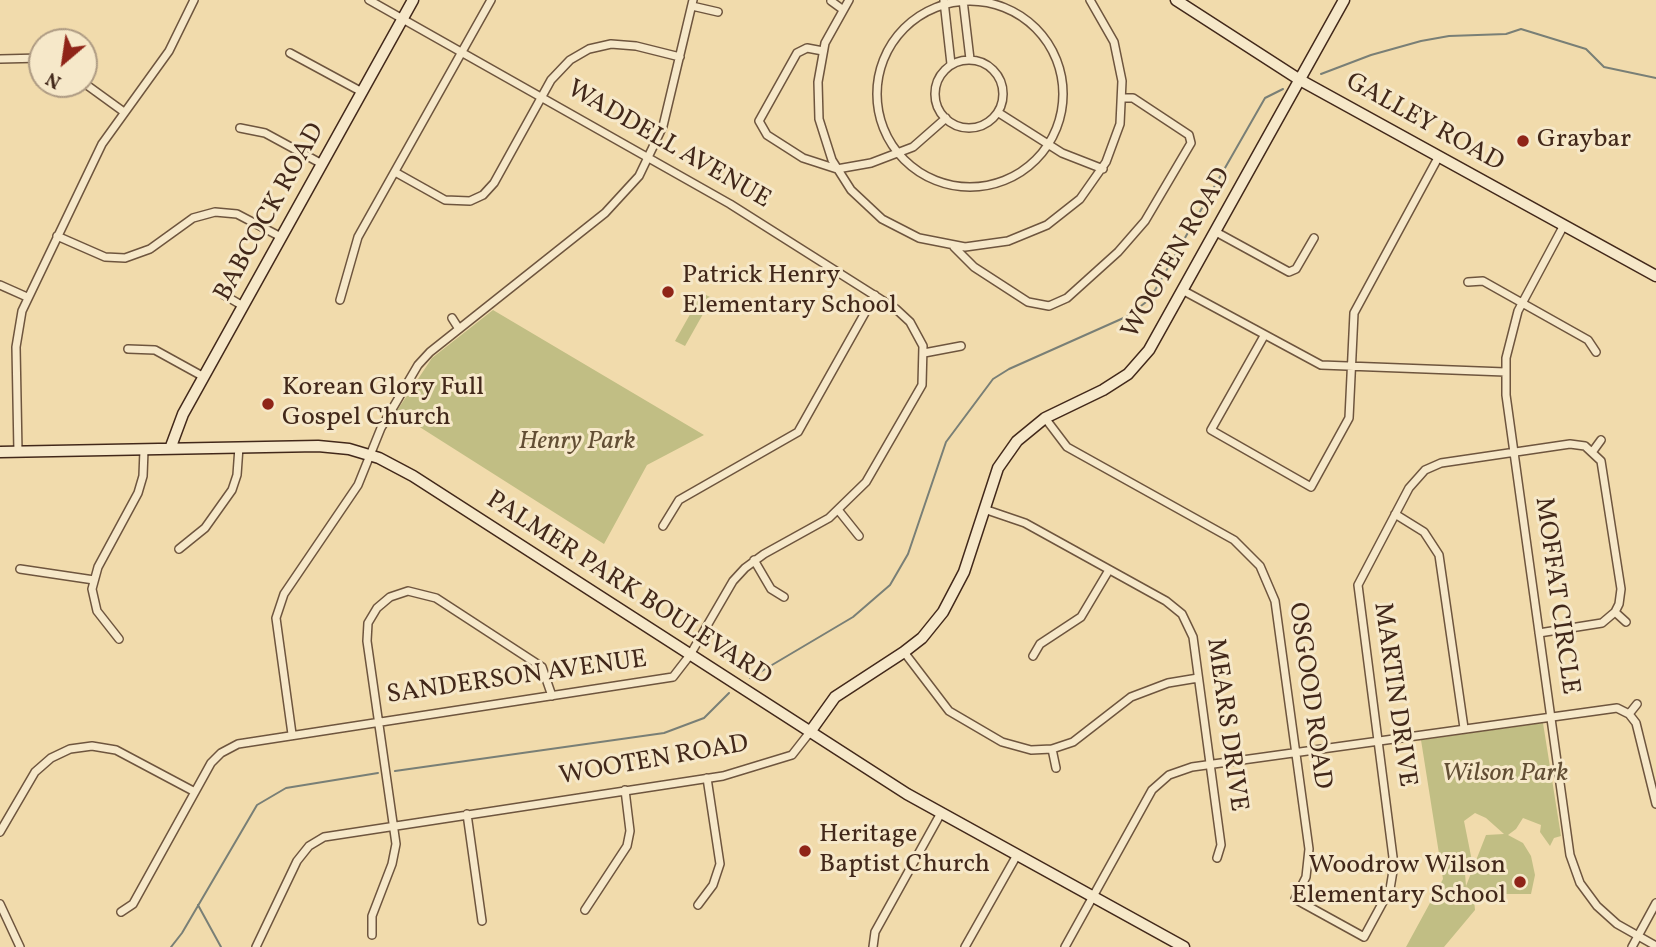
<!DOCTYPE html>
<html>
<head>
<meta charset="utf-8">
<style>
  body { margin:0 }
  #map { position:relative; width:1656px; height:947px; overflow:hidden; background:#f1dbac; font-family:Vollkorn,serif }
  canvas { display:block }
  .north { position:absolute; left:28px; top:28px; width:70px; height:70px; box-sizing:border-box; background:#f6e8c9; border:2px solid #ae9b83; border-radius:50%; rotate:209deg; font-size:19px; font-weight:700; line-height:28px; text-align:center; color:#42281a }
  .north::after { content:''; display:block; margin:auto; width:24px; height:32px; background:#8f2418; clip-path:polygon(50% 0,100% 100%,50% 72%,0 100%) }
</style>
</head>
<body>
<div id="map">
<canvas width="1656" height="947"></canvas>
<div class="north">N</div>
</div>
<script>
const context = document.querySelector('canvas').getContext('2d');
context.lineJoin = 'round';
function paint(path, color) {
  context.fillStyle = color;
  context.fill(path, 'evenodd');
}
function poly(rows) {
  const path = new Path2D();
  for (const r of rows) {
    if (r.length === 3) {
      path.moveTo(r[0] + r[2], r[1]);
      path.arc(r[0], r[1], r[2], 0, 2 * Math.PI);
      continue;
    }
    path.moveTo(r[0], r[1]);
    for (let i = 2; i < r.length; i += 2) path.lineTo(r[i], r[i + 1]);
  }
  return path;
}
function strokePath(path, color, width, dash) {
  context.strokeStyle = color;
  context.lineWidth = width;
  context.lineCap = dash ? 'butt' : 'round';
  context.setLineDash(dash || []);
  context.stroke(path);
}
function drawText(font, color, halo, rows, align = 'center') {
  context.font = font + ' Vollkorn,serif';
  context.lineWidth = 6;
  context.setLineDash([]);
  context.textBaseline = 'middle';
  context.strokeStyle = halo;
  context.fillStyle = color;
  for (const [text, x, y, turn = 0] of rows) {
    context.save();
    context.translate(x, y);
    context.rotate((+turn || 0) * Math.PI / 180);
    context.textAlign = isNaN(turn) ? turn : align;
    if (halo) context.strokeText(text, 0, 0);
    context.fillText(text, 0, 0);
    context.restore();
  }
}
const green = poly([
  [702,293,712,298,685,346,675,341],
  [493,310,704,435,647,465,604,544,396,412,432,358],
  [1543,723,1561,836,1554,838,1550,846,1540,832,1541,825,1523,818,1516,829,1508,835,1523,843,1531,856,1535,875,1531,894,1473,894,1466,886,1474,900,1475,910,1444,947,1406,947,1443,879,1421,740],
  [1475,813,1486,818,1504,834,1486,835,1466,886,1465,873,1471,868,1472,861,1464,821]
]);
const stream = poly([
  [1321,74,1371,55,1421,41,1449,36,1506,34,1521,29,1586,49,1604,67,1656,78],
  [750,678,853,617,890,585,908,554,946,442,993,379,1009,369,1128,316,1150,299,1265,98,1283,89],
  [395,771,664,733,704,718,729,693],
  [198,905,221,947],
  [171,947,182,933,257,805,286,788,378,773]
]);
const street = poly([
  [849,0,825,43,818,82,819,119,832,160,851,190,882,219,919,238,965,247,1008,241,1047,225,1080,199,1106,162,1120,124,1122,81,1114,42,1090,0],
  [963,0,970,59],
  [831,1,842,9],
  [944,1,951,64],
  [970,94,93],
  [692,6,718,12],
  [823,51,807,48,797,53,759,121,767,135,803,158,837,169,871,163,913,147,946,118],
  [290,53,362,92],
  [0,59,42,58],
  [969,94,34],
  [84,83,124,112],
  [999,113,1062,153,1103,169],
  [240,128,265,133,322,164],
  [395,172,445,200,470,201,483,195,494,183,551,80,570,60,589,49,611,44,636,46,680,57],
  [1564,225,1518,311,1506,358,1506,395,1570,855,1580,883,1597,906,1617,924,1656,946],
  [1216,232,1289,272,1296,269,1314,238],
  [57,236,105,257,125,258,150,249,193,218,215,212,237,214,281,237],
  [954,247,974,267,1028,302,1049,306,1067,298,1118,252,1145,221,1191,143,1189,135,1133,98,1122,98],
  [1468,282,1483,281,1588,340,1596,352],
  [0,285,27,297],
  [1184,291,1321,365,1505,372],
  [224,295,243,306],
  [340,300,358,237,491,0],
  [452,318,459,329],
  [1264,336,1211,430,1311,487,1349,418,1354,313,1439,156],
  [128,349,155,350,204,377],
  [924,353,961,346],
  [1045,418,1067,447,1234,540,1260,566,1275,601,1309,849,1306,877,1295,899,1364,937,1390,889,1394,865,1358,585,1409,488,1425,470,1441,463,1570,444,1585,446,1601,461,1621,589,1619,604,1615,612,1602,623,1539,633],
  [1593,451,1601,440],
  [18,452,16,347,22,311,102,144,169,51,194,0],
  [984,509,1025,523,1166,601,1182,614,1193,637,1221,845,1217,858],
  [839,511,859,536],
  [1395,514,1424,532,1439,555,1464,728],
  [663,526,679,500,798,432,875,295],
  [179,549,205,528,232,490,237,475,239,447],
  [754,560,771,589,784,597],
  [20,569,94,580],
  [1615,612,1626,622],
  [119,639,97,611,92,589,98,567,138,493,143,476,144,450],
  [904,652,949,711,1002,742,1031,750,1052,749,1073,742,1131,697,1168,683,1198,678],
  [1033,656,1040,644,1081,617,1109,570],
  [1629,714,1637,704],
  [292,734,276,618,284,594,358,485,381,428,418,365,430,352,605,213,639,176,663,126,693,0],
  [1052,749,1056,768],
  [467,814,482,921],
  [0,832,35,772,51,758,70,749,92,746,116,750,195,792],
  [0,904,20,947],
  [698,905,713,885,720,864,707,778],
  [585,910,627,846,630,831,625,790],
  [121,912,133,904,211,763,221,753,238,744,673,677,690,655,733,581,745,568,764,554,829,518,866,482,922,385,923,346,910,322,896,309,730,204,369,0],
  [372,935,372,916,392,864,396,844,367,641,368,623,377,608,390,597,408,591,436,598,542,667,552,696],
  [256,947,297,861,309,846,324,837,723,776,792,755,810,732],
  [873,947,875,932,941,813],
  [965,947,1017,855],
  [1065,947,1152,790,1169,775,1192,767,1617,708,1629,714,1636,723,1656,804],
  [1632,947,1656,903]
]);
const secondary = poly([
  [1176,0,1300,80,1656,276],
  [170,449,183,414,413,0],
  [0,452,318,446,349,449,379,458,413,476,907,794,1184,947],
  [810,732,835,697,904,652,922,638,943,612,964,572,998,468,1017,441,1045,418,1103,390,1128,374,1149,350,1344,0]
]);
const markers = [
  [1523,141,7,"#8f2418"],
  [668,292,7,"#8f2418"],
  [268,404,7,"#8f2418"],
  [805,851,7,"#8f2418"],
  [1520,882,7,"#8f2418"]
];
const streetNames = [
  ["GALLEY ROAD",1424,124,29],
  ["WADDELL AVENUE",668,146,30],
  ["BABCOCK ROAD",271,213,-61],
  ["WOOTEN ROAD",1178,254,-60],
  ["PALMER PARK BOULEVARD",628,590,33],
  ["MOFFAT CIRCLE",1555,596,82],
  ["SANDERSON AVENUE",517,679,-8],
  ["MARTIN DRIVE",1393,695,82],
  ["OSGOOD ROAD",1308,696,82],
  ["MEARS DRIVE",1225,725,82],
  ["WOOTEN ROAD",654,762,-10]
];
const poiNames = [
  ["Graybar",1537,141],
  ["Patrick Henry",682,277],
  ["Elementary School",682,307],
  ["Korean Glory Full",282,389],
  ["Gospel Church",282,419],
  ["Heritage",819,836],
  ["Baptist Church",819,866],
  ["Woodrow Wilson",1506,867,"right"],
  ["Elementary School",1506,897,"right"]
];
const parkNames = [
  ["Henry Park",577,443],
  ["Wilson Park",1505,775]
];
paint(green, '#c1be84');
strokePath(stream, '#797f76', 2);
strokePath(street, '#6e553e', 10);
strokePath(secondary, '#42281a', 13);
strokePath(street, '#f6e8c9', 7);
strokePath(secondary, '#f6e8c9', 10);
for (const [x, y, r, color] of markers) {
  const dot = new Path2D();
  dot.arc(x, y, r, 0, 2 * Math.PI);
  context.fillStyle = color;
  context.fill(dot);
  strokePath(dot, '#f6e8c9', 2.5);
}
drawText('26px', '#42281a', '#f6e8c9', streetNames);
drawText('26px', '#42281a', '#f6e8c9', poiNames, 'left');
drawText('italic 26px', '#624e34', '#f6e8c9', parkNames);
</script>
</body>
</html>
